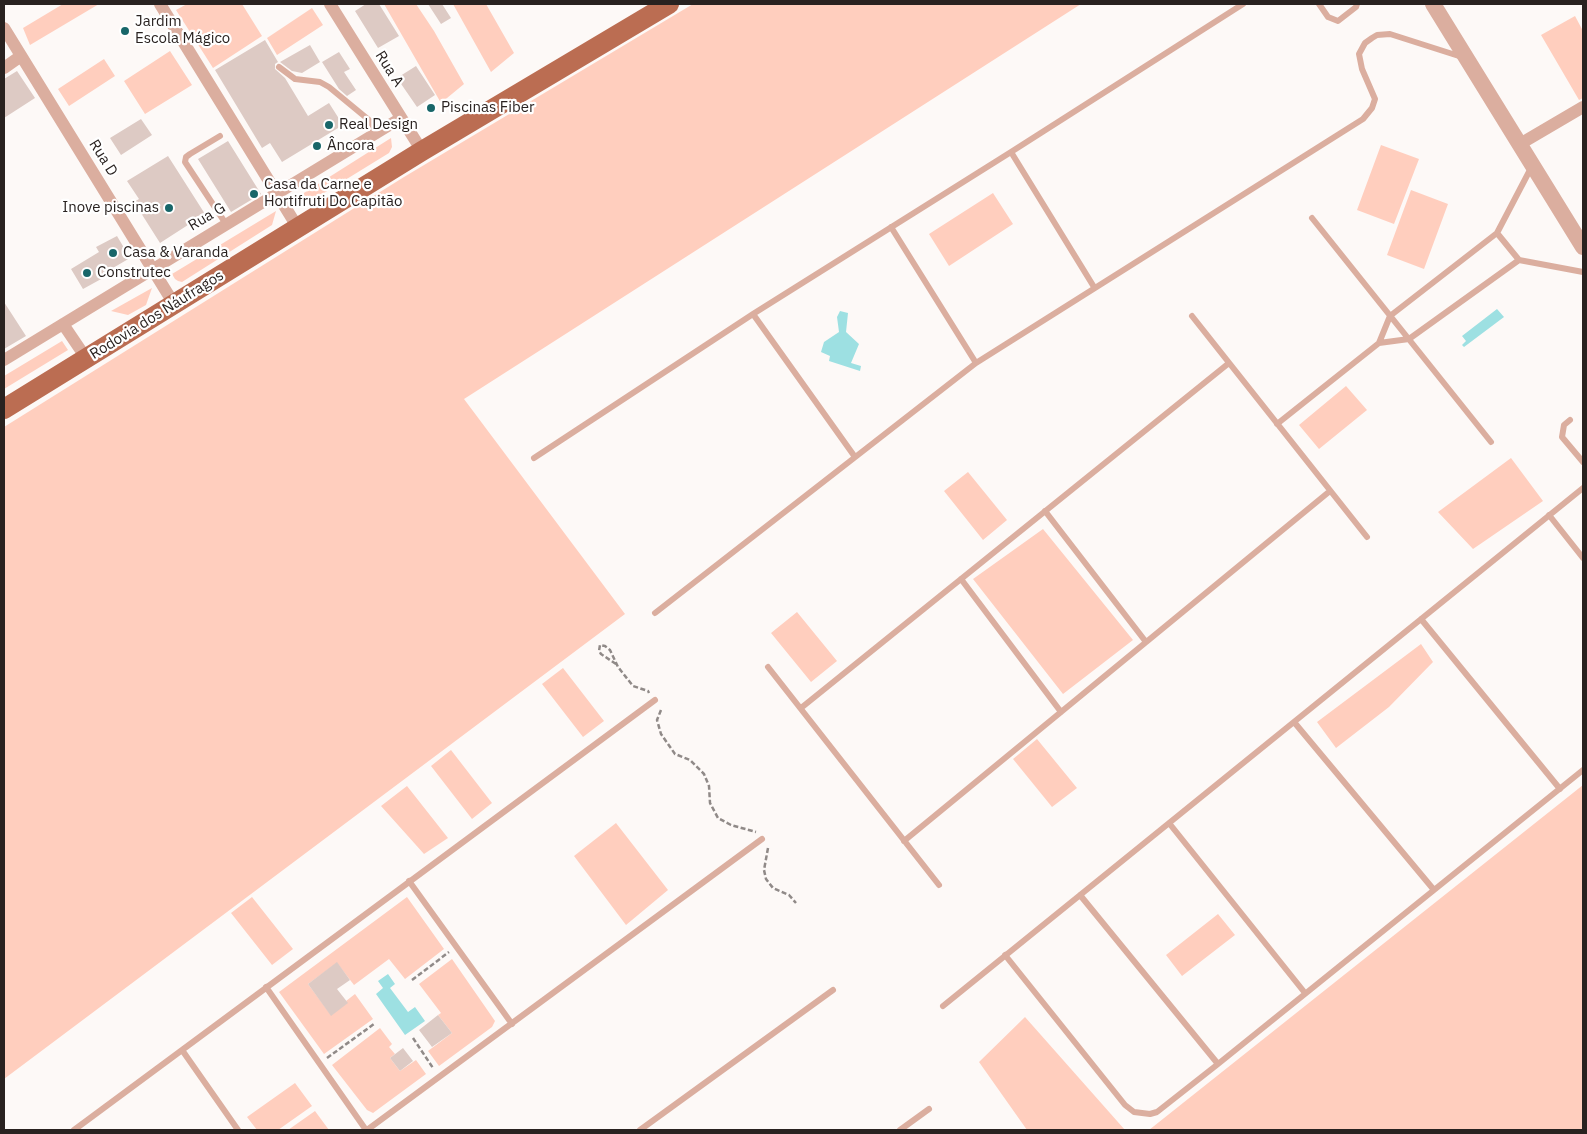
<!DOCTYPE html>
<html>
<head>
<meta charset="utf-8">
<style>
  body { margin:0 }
  #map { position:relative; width:1587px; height:1134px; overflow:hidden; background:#fdf9f7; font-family:"IBM Plex Sans",sans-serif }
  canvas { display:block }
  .frame { position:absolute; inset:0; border:5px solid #292220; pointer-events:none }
</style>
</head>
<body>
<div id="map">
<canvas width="1587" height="1134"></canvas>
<div class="frame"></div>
</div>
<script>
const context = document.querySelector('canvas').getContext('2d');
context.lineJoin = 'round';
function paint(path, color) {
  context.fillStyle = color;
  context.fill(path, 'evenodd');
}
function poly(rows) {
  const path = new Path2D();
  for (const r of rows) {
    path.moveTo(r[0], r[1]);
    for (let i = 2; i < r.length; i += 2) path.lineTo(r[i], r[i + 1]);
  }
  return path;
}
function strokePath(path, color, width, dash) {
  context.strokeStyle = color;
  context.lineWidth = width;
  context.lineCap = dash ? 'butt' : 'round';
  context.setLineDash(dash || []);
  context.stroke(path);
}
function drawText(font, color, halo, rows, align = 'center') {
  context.font = font + ' "IBM Plex Sans",sans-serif';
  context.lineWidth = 4.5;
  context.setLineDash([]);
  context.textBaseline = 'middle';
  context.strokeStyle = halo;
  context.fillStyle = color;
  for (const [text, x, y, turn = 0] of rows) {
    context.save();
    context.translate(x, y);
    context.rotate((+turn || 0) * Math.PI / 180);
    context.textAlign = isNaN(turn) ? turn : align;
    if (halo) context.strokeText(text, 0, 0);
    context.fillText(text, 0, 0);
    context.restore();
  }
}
const green = poly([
  [63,4,99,4,30,45,23,28],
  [187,4,242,4,262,36,213,68,176,10],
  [384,4,416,4,434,31,464,84,441,103],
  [453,4,486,4,514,53,491,72],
  [693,4,1081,4,464,399,625,614,4,1079,4,427,404,177],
  [312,8,323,25,277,55,267,38],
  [1575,16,1583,31,1583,98,1579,100,1541,35],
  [170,51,192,85,145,114,124,81],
  [104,59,115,76,69,106,58,89],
  [391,138,392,147,389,153,311,201,306,203,296,198],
  [1381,145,1419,159,1394,224,1357,210],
  [1411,190,1448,204,1424,269,1387,255],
  [993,193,1013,224,949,266,929,234],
  [276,211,272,225,182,282,178,281,175,279,172,274],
  [152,288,146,305,128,315,111,311],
  [62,341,68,350,4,389,4,376],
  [1346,386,1367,410,1319,449,1299,425],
  [1511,458,1543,501,1473,549,1438,512],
  [968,472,1007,520,983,540,944,491],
  [1043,529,1133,640,1063,694,973,579],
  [797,612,837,661,811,682,771,633],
  [1421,644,1433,662,1389,707,1336,748,1317,722],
  [563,668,604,721,583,737,542,684],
  [1037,739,1077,788,1052,807,1013,759],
  [451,750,492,803,472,819,431,766],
  [1583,785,1583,1130,1149,1130],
  [407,786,448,838,424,854,381,806],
  [616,823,668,890,626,925,574,856],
  [252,897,293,949,272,965,231,913],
  [407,897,444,949,405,979,389,959,354,985,337,963,308,984,331,1015,347,1003,346,1001,355,994,373,1019,324,1054,279,992],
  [1218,914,1235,935,1182,976,1166,955],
  [452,959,495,1021,492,1027,439,1066,428,1051,452,1033,438,1015,441,1013,419,984],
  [1025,1017,1125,1130,1027,1130,979,1062],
  [380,1028,392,1044,389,1047,395,1054,390,1058,400,1071,416,1060,426,1074,373,1113,367,1110,332,1065],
  [295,1083,312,1106,278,1130,257,1130,247,1117],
  [315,1111,329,1130,288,1130]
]);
const water = poly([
  [1497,309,1504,317,1464,347,1462,345,1466,341,1462,336],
  [840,311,848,313,846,332,859,344,851,363,861,366,860,371,829,361,830,356,821,352,824,342,839,332,837,317],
  [388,974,395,984,390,988,408,1012,415,1007,425,1021,405,1035,376,994,383,988,378,981]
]);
const building = poly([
  [366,4,379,4,399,36,378,48,355,11],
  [428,4,442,4,451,18,441,24],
  [265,40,278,62,275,64,275,69,285,78,308,116,329,103,343,125,282,162,270,143,262,148,215,70],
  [310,45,320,62,302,73,292,71,280,62],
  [339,52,350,69,344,72,356,90,347,96,339,89,322,62],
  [416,66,435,95,417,107,397,78],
  [17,71,35,98,4,118,4,79],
  [141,119,152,135,121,155,110,138],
  [228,141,261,194,231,212,198,159],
  [168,156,205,214,160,243,134,202,139,199,127,181],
  [117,236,130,258,101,275,103,278,83,289,71,269,99,252,96,247],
  [4,302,26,336,4,349],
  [337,962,350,980,337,989,348,1003,331,1016,308,984],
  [438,1015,452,1033,432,1047,419,1030],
  [403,1048,413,1061,400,1071,390,1058]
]);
const path = poly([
  [616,664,601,654,599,651,600,645,605,646,610,650,618,667,633,686,648,691,649,693],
  [661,710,657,720,661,734,675,754,690,760,704,774,709,786,710,803,718,818,731,825,756,832],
  [768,848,764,870,766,879,773,888,789,895,796,903],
  [412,980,449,952],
  [413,1038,433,1068],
  [327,1058,374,1024]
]);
const service = poly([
  [1319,4,1328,17,1338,21,1356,7,1357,4],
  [279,67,295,79,320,82,329,87,369,120,377,132],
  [220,136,190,154,186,157,185,162,226,224],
  [1011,152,1094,287],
  [1312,218,1491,442],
  [891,227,976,363],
  [1497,233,1519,260],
  [753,314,855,457],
  [1192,316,1367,537],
  [1379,343,1409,339,1519,260,1583,272],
  [1570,420,1564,425,1562,437,1583,462],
  [1277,424,1379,343,1390,316,1497,233,1531,168],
  [534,458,753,314,1011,152,1243,4],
  [1045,511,1146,642],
  [1549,515,1583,558],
  [961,579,1061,712],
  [655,613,976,363,1363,119,1372,108,1375,99,1362,69,1359,54,1365,43,1372,38,1377,35,1390,34,1462,57],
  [1421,619,1560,789],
  [768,667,939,885],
  [801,708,1229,363],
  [1294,722,1434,890],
  [1169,823,1305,993],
  [904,841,1330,491],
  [409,881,512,1024],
  [1080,895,1218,1064],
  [1005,955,1125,1105,1134,1112,1150,1114,1157,1112,1218,1064,1583,770],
  [266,987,366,1130],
  [943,1006,1583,488],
  [182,1050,238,1130],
  [74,1130,655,700],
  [367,1130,762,839],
  [640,1130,833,990],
  [900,1130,929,1109]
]);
const minor = poly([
  [160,4,298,228],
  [330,4,422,151],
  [4,28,174,304],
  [4,68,21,56],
  [1520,144,1583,107],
  [63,324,86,358],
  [4,360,401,118]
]);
const tertiary = poly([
  [1433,4,1583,247]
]);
const primary = poly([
  [4,409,422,151,669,4]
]);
const markers = [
  [125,31,5,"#186669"],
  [431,108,5,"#186669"],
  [329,125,5,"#186669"],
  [317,146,5,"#186669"],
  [254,194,5,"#186669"],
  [169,208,5,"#186669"],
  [113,253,5,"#186669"],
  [87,273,5,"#186669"]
];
const poiNames = [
  ["Jardim",135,22],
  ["Escola Mágico",135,39],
  ["Piscinas Fiber",441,108],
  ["Real Design",339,125],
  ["Âncora",327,146],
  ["Casa da Carne e",264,185],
  ["Hortifruti Do Capitão",264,202],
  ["Inove piscinas",159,208,"right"],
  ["Casa & Varanda",123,253],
  ["Construtec",97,273]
];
const streetNames = [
  ["Rua A",389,69,58],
  ["Rua D",103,158,58],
  ["Rua G",207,217,-31],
  ["Rodovia dos Náufragos",157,315,-32]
];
paint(green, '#ffcebe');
paint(water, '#9de0e2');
paint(building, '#ddcac4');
strokePath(path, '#908a88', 2.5, [5, 2.5]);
strokePath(service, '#dbae9f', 6);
strokePath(minor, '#dbae9f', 12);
strokePath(tertiary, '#dbae9f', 16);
strokePath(primary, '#bb6d52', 20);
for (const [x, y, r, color] of markers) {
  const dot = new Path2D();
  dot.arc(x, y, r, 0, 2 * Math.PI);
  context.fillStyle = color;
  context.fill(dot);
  strokePath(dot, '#fff', 2);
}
drawText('15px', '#292220', '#fff', poiNames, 'left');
drawText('15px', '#292220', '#fff', streetNames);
</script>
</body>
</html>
